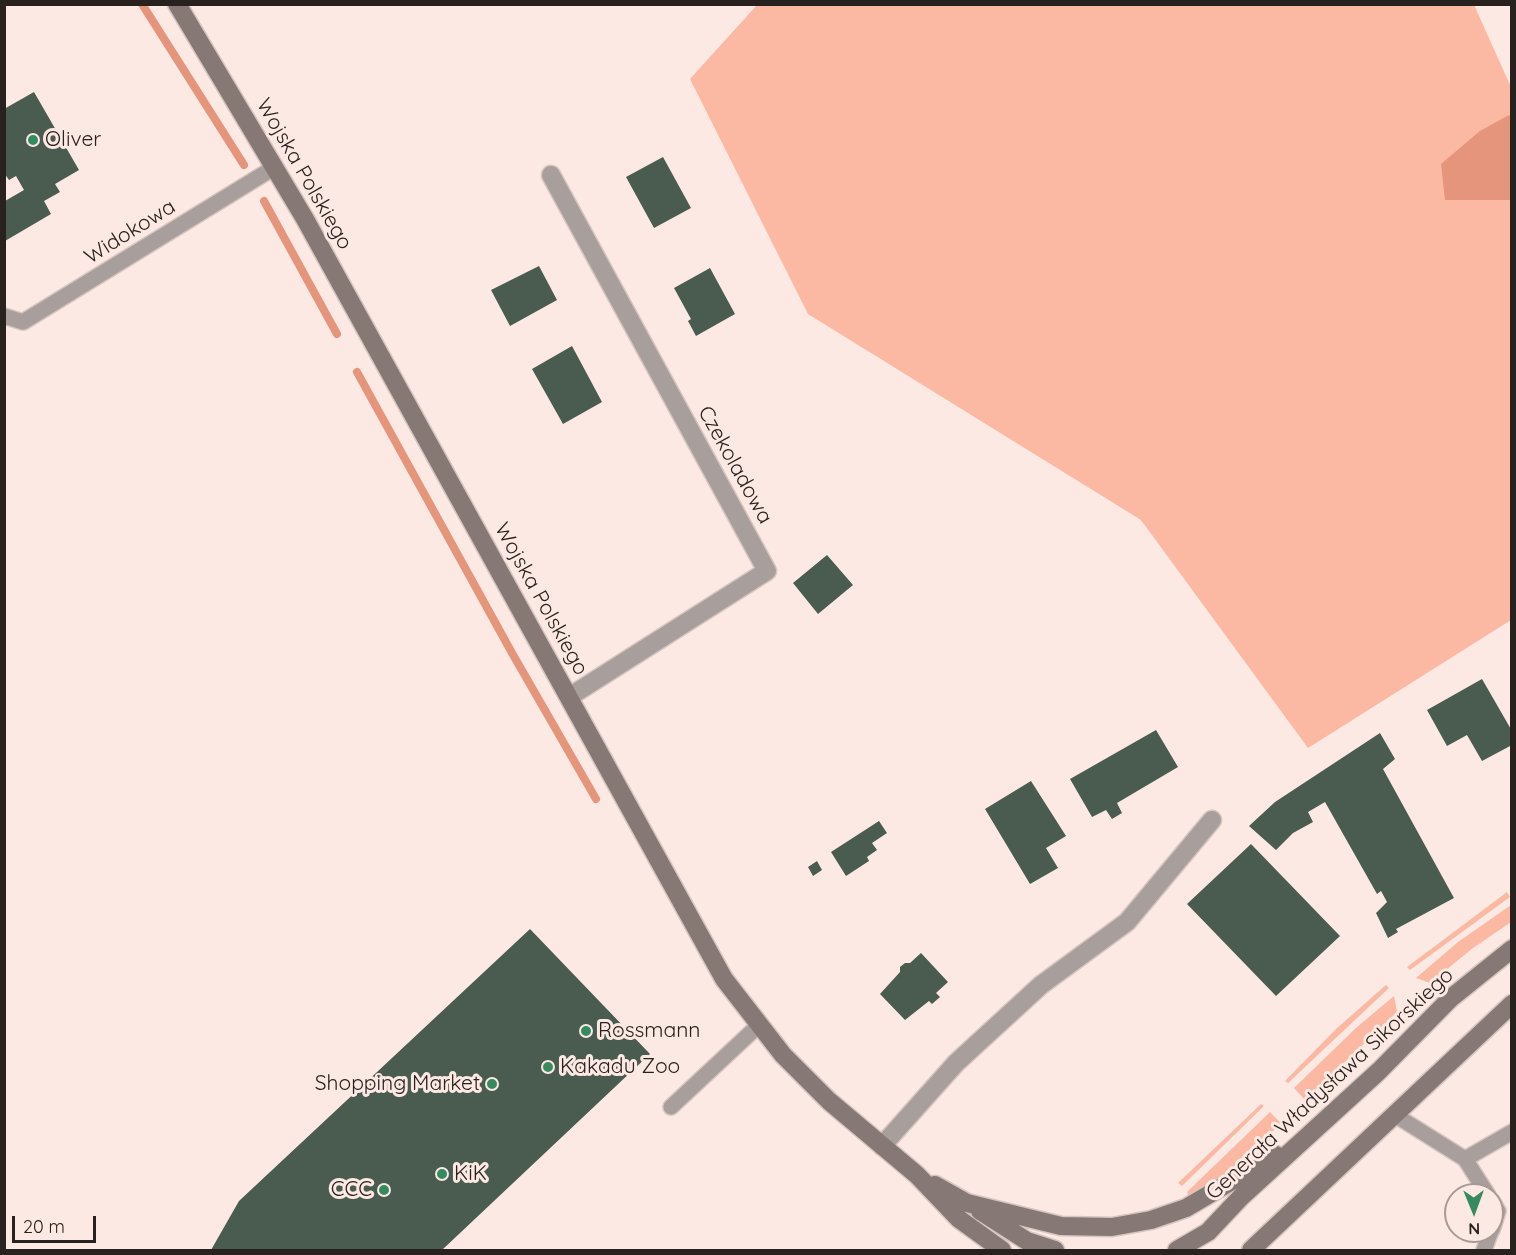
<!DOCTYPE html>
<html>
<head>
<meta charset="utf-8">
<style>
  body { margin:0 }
  #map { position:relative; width:1516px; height:1255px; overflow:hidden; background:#fce9e3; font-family:Quicksand,sans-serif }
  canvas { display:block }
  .frame { position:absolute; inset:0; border:6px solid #29211e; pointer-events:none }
  .north { position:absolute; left:1444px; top:1183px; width:60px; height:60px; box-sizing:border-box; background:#fce9e3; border:2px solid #a89994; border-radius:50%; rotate:179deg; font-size:16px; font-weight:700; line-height:24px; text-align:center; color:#29211e }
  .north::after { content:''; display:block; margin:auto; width:21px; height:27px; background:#358b5f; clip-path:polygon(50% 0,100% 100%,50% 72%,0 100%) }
  .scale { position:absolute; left:12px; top:1216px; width:84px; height:27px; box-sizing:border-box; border:3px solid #29211e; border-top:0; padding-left:8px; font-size:18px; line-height:21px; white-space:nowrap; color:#29211e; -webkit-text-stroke:4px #fce9e3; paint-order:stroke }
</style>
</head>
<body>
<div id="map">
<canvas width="1516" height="1255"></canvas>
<div class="frame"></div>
<div class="north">N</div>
<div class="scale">20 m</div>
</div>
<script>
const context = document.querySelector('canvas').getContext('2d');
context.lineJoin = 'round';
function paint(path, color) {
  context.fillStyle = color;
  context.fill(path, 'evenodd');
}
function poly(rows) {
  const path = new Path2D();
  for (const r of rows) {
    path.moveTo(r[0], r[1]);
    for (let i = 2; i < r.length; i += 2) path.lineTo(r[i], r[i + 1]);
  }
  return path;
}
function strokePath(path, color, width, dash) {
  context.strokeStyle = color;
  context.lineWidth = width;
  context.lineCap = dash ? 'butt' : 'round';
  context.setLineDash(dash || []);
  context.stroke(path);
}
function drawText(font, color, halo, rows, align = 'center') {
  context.font = font + ' Quicksand,sans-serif';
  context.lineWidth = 6;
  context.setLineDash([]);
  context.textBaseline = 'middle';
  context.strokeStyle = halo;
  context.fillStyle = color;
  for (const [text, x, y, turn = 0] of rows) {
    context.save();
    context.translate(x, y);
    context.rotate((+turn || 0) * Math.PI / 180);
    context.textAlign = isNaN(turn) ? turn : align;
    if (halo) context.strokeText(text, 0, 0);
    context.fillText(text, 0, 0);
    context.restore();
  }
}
const green = poly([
  [757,5,1474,5,1511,87,1511,620,1308,748,1141,520,808,314,690,79],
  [1507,892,1510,897,1410,970,1407,967],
  [1511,905,1511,922,1473,948,1430,983,1416,978,1458,942],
  [1386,985,1389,988,1288,1083,1285,1081,1336,1029],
  [1394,996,1397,1012,1305,1100,1294,1088,1356,1028],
  [1261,1104,1264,1106,1182,1186,1178,1183],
  [1270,1112,1281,1123,1229,1174,1189,1198,1187,1192]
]);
const water = poly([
  [1509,115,1512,118,1511,200,1445,200,1441,164,1480,131]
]);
const stream = poly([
  [142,4,244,165],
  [264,201,337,334],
  [357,372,512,653,596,799]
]);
const building = poly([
  [34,92,79,170,55,184,60,192,44,201,51,214,5,241,5,201,24,190,16,176,9,180,4,173,4,109],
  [663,157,691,208,654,228,626,177],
  [539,266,557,300,510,326,491,290],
  [710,268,735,314,696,336,688,321,691,319,674,288],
  [572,346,602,402,563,424,532,369],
  [827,555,853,585,818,614,793,583],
  [1482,679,1512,731,1512,745,1482,761,1467,735,1447,746,1427,710],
  [1156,730,1178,767,1117,803,1122,813,1112,819,1106,810,1092,817,1070,779],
  [1380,733,1395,759,1383,769,1454,898,1396,929,1398,932,1388,938,1376,913,1387,902,1381,891,1377,894,1325,802,1308,812,1313,822,1293,833,1276,850,1249,826,1275,802],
  [1031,781,1066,836,1046,848,1058,868,1030,884,985,809],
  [879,821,887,833,872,843,877,850,867,857,869,861,846,876,831,852],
  [1251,844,1340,936,1276,996,1187,904],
  [817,861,822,870,813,876,808,867],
  [530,929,650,1054,442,1250,211,1250,239,1201],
  [921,953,948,982,936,993,940,997,932,1004,929,1001,905,1020,880,994,900,972,900,967,905,963,910,963]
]);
const lane = poly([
  [4,316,23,322,275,167],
  [671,1107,759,1025],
  [1395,1115,1465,1159,1488,1195],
  [1465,1159,1512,1132],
  [1492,1201,1498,1211,1492,1230],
  [1484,1250,1491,1231]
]);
const street = poly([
  [551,175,767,571,569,697],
  [882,1146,956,1063,1041,985,1127,922,1212,820]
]);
const secondary = poly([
  [177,4,305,219,724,979,783,1055,829,1101,917,1175,959,1219,1002,1250],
  [935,1185,967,1203,1061,1226,1112,1227,1151,1220,1186,1208,1276,1155],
  [980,1211,1027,1241,1055,1250],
  [1177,1250,1208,1232,1241,1197,1379,1071,1451,998,1512,949],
  [1251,1250,1512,1004]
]);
const markers = [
  [33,140,6,"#358b5f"],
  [586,1031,6,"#358b5f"],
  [548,1067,6,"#358b5f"],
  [492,1084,6,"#358b5f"],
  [442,1174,6,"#358b5f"],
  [384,1190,6,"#358b5f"]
];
const poiNames = [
  ["Oliver",45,140],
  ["Rossmann",598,1031],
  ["Kakadu Zoo",560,1067],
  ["Shopping Market",480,1084,"right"],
  ["KiK",454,1174],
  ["CCC",372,1190,"right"]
];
const streetNames = [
  ["Wojska Polskiego",304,174,60],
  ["Widokowa",130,232,-32],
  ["Czekoladowa",735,465,61],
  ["Wojska Polskiego",541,599,61],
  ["Generała Władysława Sikorskiego",1330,1084,-43]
];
paint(green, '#fbb8a3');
paint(water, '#e5957c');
strokePath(stream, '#e5957c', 8);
paint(building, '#4a5b50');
strokePath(lane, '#d6c5c0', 18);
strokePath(street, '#d6c5c0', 21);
strokePath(secondary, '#d6c5c0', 21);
strokePath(lane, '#a89e9b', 15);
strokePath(street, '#a89e9b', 18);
strokePath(secondary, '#867874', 18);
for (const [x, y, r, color] of markers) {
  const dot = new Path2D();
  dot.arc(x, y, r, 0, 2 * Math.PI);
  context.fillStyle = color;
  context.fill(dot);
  strokePath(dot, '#fce9e3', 2);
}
drawText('21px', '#29211e', '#fce9e3', poiNames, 'left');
drawText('21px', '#29211e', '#fce9e3', streetNames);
</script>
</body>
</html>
